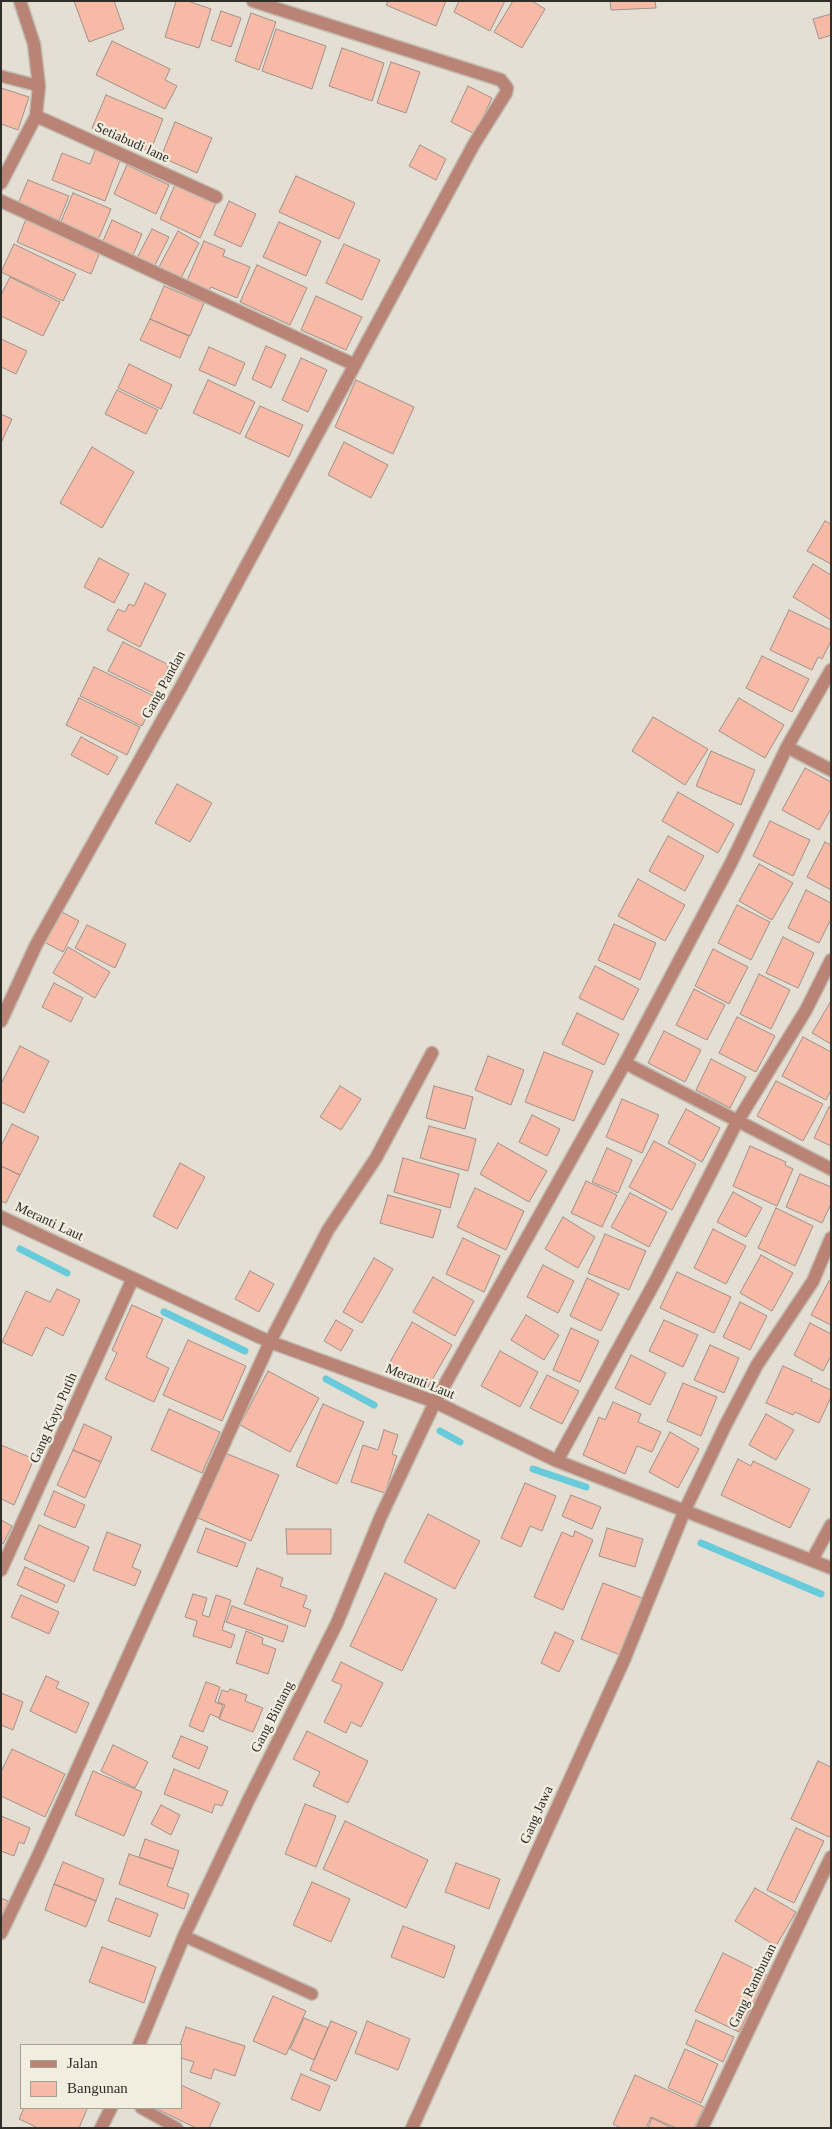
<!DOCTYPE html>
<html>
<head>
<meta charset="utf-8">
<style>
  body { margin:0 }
  #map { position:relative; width:832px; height:2129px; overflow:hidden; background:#e4dfd2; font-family:"Times New Roman",serif }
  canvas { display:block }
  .frame { position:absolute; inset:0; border:2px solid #2f2e28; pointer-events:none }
  .legend { position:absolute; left:20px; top:2044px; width:162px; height:65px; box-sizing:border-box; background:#f1eddf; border:1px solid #a3a196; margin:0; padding:6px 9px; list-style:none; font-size:15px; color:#2f2e28 }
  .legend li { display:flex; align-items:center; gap:10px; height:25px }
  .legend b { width:25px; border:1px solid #a3a196 }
</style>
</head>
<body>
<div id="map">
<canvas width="832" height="2129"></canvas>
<div class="frame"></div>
<ul class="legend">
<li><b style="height:6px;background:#b98376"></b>Jalan</li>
<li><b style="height:14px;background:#f7baa6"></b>Bangunan</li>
</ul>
</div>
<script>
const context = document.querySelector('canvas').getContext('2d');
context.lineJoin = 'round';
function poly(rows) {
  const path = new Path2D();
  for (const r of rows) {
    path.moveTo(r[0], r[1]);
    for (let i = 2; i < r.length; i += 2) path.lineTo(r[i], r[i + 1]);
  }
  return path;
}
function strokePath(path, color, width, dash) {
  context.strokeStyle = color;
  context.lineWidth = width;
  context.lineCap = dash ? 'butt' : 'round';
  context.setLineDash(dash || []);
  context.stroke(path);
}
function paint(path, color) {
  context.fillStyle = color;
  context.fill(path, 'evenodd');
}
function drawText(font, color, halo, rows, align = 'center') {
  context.font = font + ' "Times New Roman",serif';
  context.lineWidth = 4.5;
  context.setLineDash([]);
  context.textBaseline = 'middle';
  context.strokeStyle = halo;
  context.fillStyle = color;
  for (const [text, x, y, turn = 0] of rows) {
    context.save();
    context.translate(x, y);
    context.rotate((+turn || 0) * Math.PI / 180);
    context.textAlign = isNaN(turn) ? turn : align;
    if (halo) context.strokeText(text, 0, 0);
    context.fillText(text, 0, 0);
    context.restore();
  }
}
const stream = poly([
  [20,1249,67,1273],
  [164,1312,245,1351],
  [326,1379,374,1405],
  [440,1431,460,1442],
  [533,1469,586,1487],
  [701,1543,821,1594]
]);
const building = poly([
  [74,1,114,1,124,29,89,42,74,1],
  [176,1,188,1,211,9,199,48,165,37,176,1],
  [388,1,446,1,436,26,386,5,388,1],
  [459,1,505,1,490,31,454,12,459,1],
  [513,1,532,1,545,9,522,48,494,32,513,1],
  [610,1,655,1,656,8,611,10,610,1],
  [221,11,241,18,231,47,211,40,221,11],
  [251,13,276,22,259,70,235,61,251,13],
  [831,14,831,35,819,39,813,19,831,14],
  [276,29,326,46,312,89,262,71,276,29],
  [112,41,170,69,165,80,177,86,165,109,96,75,112,41],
  [342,48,384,63,372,101,329,86,342,48],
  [391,62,420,72,406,113,377,103,391,62],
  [468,86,492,98,475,134,451,122,468,86],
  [1,88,29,97,18,130,1,124,1,88],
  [106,95,163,119,150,152,92,128,106,95],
  [175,122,212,138,197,173,161,157,175,122],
  [420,145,446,159,436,180,409,166,420,145],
  [96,148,121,158,105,201,52,180,62,153,90,164,96,148],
  [127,165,169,185,156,214,114,194,127,165],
  [296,176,355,203,339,239,279,212,296,176],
  [28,180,69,196,58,223,17,206,28,180],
  [175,185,216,203,200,238,160,219,175,185],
  [73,193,111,209,98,240,60,224,73,193],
  [229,201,256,214,241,247,214,235,229,201],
  [26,219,100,252,91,274,17,242,26,219],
  [112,220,142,234,133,255,103,241,112,220],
  [279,222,321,241,306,276,263,257,279,222],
  [152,229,169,237,153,269,136,260,152,229],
  [178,231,199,243,181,278,159,267,178,231],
  [204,241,225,250,223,256,250,267,237,298,211,287,208,292,186,283,204,241],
  [14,244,76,274,63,301,1,272,14,244],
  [344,244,380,260,362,300,326,283,344,244],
  [257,265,307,288,290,325,240,302,257,265],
  [10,277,60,302,43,336,1,316,1,295,10,277],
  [164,286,204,303,190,336,150,319,164,286],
  [316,296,362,317,346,350,301,330,316,296],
  [150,319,189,336,180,358,140,340,150,319],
  [1,339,27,351,16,374,1,367,1,339],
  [266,346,286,355,271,388,252,379,266,346],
  [209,347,245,363,235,386,199,370,209,347],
  [301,358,327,370,308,412,282,400,301,358],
  [129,364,172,385,161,409,118,388,129,364],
  [208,380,255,402,240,434,193,413,208,380],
  [356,380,414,407,393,454,335,427,356,380],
  [117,390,158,410,146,434,105,414,117,390],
  [260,406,303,425,289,457,245,437,260,406],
  [1,414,12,419,1,443,1,414],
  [344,442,388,465,371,498,328,475,344,442],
  [92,447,134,472,102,528,60,503,92,447],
  [825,521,831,524,831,564,807,551,825,521],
  [99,558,129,574,114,603,84,587,99,558],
  [813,564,831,575,831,620,793,597,813,564],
  [145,583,166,594,140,647,107,630,118,609,125,612,129,604,134,606,145,583],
  [789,610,831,630,831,641,822,659,818,657,812,670,770,650,789,610],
  [123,642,169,665,155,694,108,671,123,642],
  [762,656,809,679,792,712,746,688,762,656],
  [94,667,156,697,142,726,80,696,94,667],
  [79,698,140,727,127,755,66,725,79,698],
  [739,698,784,725,765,758,719,731,739,698],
  [653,717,708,749,685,785,632,751,653,717],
  [81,737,118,757,108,775,71,755,81,737],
  [711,751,755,770,741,805,696,786,711,751],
  [805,768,831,782,831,809,819,830,782,810,805,768],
  [177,784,212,803,190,842,155,823,177,784],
  [678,792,734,824,718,853,662,821,678,792],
  [770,821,810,840,793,876,753,856,770,821],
  [668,836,704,856,685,891,649,871,668,836],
  [825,842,831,845,831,890,807,877,825,842],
  [759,864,793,883,772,920,739,901,759,864],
  [638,879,685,905,665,941,618,916,638,879],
  [806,890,831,903,831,919,819,943,788,928,806,890],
  [737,905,770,922,751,960,718,943,737,905],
  [60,911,79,921,63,952,44,942,60,911],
  [614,924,656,943,640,980,598,960,614,924],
  [87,925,126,944,115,968,75,948,87,925],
  [783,937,814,953,798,988,766,973,783,937],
  [68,947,110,972,95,998,53,973,68,947],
  [713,949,748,967,729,1004,695,986,713,949],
  [595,966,639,989,623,1020,579,998,595,966],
  [759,974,790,990,771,1029,740,1014,759,974],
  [54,983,83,998,71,1022,42,1007,54,983],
  [694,989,725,1005,707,1040,676,1025,694,989],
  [831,1001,831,1044,812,1033,831,1001],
  [577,1013,619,1034,604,1065,562,1044,577,1013],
  [737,1017,775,1036,756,1072,719,1053,737,1017],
  [664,1031,701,1050,685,1082,648,1063,664,1031],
  [803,1037,831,1052,831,1090,826,1100,782,1076,803,1037],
  [20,1046,49,1061,24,1113,1,1102,1,1084,20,1046],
  [544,1052,593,1071,574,1121,525,1102,544,1052],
  [488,1056,524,1070,511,1105,475,1090,488,1056],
  [711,1059,746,1077,730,1108,696,1090,711,1059],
  [776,1081,823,1104,803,1141,757,1116,776,1081],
  [340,1086,361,1099,341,1130,320,1117,340,1086],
  [434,1086,473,1097,465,1129,426,1118,434,1086],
  [622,1099,659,1115,642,1153,606,1137,622,1099],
  [829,1107,831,1108,831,1146,814,1138,829,1107],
  [686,1109,720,1128,702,1162,668,1143,686,1109],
  [532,1115,560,1129,547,1156,519,1142,532,1115],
  [12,1124,39,1137,20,1175,1,1166,1,1146,12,1124],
  [429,1126,476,1139,468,1171,420,1158,429,1126],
  [654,1141,696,1164,672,1210,629,1187,654,1141],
  [498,1143,547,1171,529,1202,480,1174,498,1143],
  [750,1146,786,1162,785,1165,793,1169,777,1206,733,1186,750,1146],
  [607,1148,632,1160,618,1193,592,1182,607,1148],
  [403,1158,459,1174,450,1208,394,1192,403,1158],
  [180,1163,205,1177,177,1229,153,1216,180,1163],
  [1,1166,20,1175,6,1203,1,1201,1,1166],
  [800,1174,831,1187,831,1204,822,1223,786,1207,800,1174],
  [586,1181,617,1195,602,1227,571,1213,586,1181],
  [475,1188,524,1211,506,1250,457,1227,475,1188],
  [733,1192,762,1208,746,1237,717,1222,733,1192],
  [630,1193,667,1212,649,1247,611,1227,630,1193],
  [388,1195,441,1210,433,1238,380,1223,388,1195],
  [776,1208,813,1226,795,1266,758,1248,776,1208],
  [563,1217,595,1237,578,1268,545,1249,563,1217],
  [713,1229,746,1246,726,1284,694,1268,713,1229],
  [605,1234,646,1251,629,1290,588,1273,605,1234],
  [463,1238,500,1256,484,1292,446,1274,463,1238],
  [761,1255,793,1273,772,1311,740,1293,761,1255],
  [374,1258,393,1269,362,1323,343,1312,374,1258],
  [543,1265,574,1281,558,1313,527,1297,543,1265],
  [250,1271,274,1284,259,1312,235,1299,250,1271],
  [677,1272,731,1297,714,1333,660,1308,677,1272],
  [433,1277,474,1301,455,1336,413,1312,433,1277],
  [587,1278,619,1294,601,1331,570,1316,587,1278],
  [829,1281,831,1282,831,1325,811,1315,829,1281],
  [57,1289,80,1300,63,1336,46,1327,32,1356,2,1342,26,1291,50,1302,57,1289],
  [740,1302,767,1316,750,1350,723,1337,740,1302],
  [132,1305,163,1319,146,1357,169,1368,154,1402,105,1379,117,1353,112,1350,132,1305],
  [526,1315,559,1335,544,1360,511,1340,526,1315],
  [336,1320,353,1330,341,1351,324,1341,336,1320],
  [664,1320,698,1335,683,1367,649,1351,664,1320],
  [412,1322,452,1345,428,1387,389,1364,412,1322],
  [810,1323,831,1334,831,1356,823,1371,794,1355,810,1323],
  [571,1328,599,1341,580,1382,553,1370,571,1328],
  [188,1340,246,1366,222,1421,163,1395,188,1340],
  [710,1345,739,1358,724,1393,694,1380,710,1345],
  [500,1351,538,1372,520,1407,481,1386,500,1351],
  [631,1355,666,1373,650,1405,615,1388,631,1355],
  [783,1366,812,1379,811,1381,831,1390,831,1397,819,1423,795,1412,793,1415,766,1403,783,1366],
  [268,1371,319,1398,290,1452,240,1425,268,1371],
  [547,1375,579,1391,562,1424,530,1408,547,1375],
  [683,1383,717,1397,701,1436,667,1421,683,1383],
  [613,1402,641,1414,638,1422,661,1432,652,1452,637,1446,625,1474,583,1455,599,1417,605,1420,613,1402],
  [323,1404,364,1422,337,1484,296,1466,323,1404],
  [169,1409,220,1432,202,1473,151,1450,169,1409],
  [766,1414,794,1430,776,1460,749,1445,766,1414],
  [84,1424,112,1437,101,1462,73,1450,84,1424],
  [384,1430,398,1435,392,1454,397,1456,385,1493,351,1482,363,1445,378,1450,384,1430],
  [670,1432,699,1449,678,1488,649,1472,670,1432],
  [1,1445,34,1459,14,1505,1,1499,1,1445],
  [73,1450,101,1462,85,1498,57,1485,73,1450],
  [225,1453,279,1475,251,1541,198,1518,225,1453],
  [738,1459,751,1466,753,1461,810,1489,790,1528,721,1495,738,1459],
  [525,1483,556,1496,542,1531,530,1526,521,1547,501,1538,525,1483],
  [54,1491,85,1505,75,1528,44,1515,54,1491],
  [571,1495,601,1507,592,1529,562,1516,571,1495],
  [428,1514,480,1541,455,1589,404,1562,428,1514],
  [1,1520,12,1526,3,1544,1,1543,1,1520],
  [39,1525,89,1547,74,1582,24,1559,39,1525],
  [206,1528,246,1543,237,1567,197,1552,206,1528],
  [607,1528,643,1539,635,1567,599,1556,607,1528],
  [286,1529,331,1529,331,1554,287,1554,286,1529],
  [575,1531,593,1540,563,1610,534,1597,562,1532,573,1537,575,1531],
  [107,1532,141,1545,132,1567,141,1571,135,1586,93,1570,107,1532],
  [25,1567,65,1585,57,1603,17,1585,25,1567],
  [257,1568,283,1578,280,1586,307,1596,303,1607,311,1610,305,1627,244,1604,257,1568],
  [385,1573,437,1599,402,1671,350,1646,385,1573],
  [603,1583,642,1598,620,1655,581,1639,603,1583],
  [193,1594,207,1598,202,1615,209,1617,216,1595,231,1600,222,1630,235,1635,231,1648,193,1636,197,1621,185,1617,193,1594],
  [21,1595,59,1612,49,1634,11,1617,21,1595],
  [232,1606,288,1626,283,1642,226,1622,232,1606],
  [246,1631,263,1638,262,1644,276,1649,268,1674,236,1663,246,1631],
  [555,1632,574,1641,559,1672,541,1663,555,1632],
  [341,1662,383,1683,361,1727,351,1722,346,1733,324,1722,342,1685,332,1681,341,1662],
  [46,1676,59,1682,56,1688,89,1703,76,1733,30,1711,46,1676],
  [206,1682,220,1687,215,1702,223,1705,219,1718,210,1714,203,1732,189,1726,206,1682],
  [230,1689,247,1695,245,1701,263,1708,253,1732,219,1719,225,1705,218,1702,222,1690,228,1692,230,1689],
  [1,1693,23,1702,13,1730,1,1725,1,1693],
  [307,1731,368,1761,348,1803,313,1786,320,1772,293,1759,307,1731],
  [181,1736,208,1747,199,1769,172,1757,181,1736],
  [113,1745,148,1762,135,1788,101,1771,113,1745],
  [12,1749,65,1774,45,1817,1,1796,1,1772,12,1749],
  [818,1761,831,1767,831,1834,829,1837,791,1819,818,1761],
  [174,1769,228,1791,222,1806,215,1804,212,1813,164,1794,174,1769],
  [93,1771,142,1792,124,1836,75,1815,93,1771],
  [305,1804,336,1816,316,1867,285,1854,305,1804],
  [161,1805,180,1815,171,1835,151,1824,161,1805],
  [1,1816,30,1828,24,1844,19,1842,14,1856,1,1851,1,1816],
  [345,1821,428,1860,406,1908,323,1869,345,1821],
  [796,1828,824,1841,794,1903,767,1890,796,1828],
  [145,1839,179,1851,173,1869,139,1857,145,1839],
  [129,1854,173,1869,167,1886,189,1894,184,1909,119,1884,129,1854],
  [63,1862,104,1879,96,1901,54,1884,63,1862],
  [456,1863,500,1879,489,1909,445,1892,456,1863],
  [312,1882,350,1899,331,1942,293,1925,312,1882],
  [54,1884,96,1901,86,1927,45,1910,54,1884],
  [755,1888,796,1912,776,1946,735,1921,755,1888],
  [1,1898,8,1901,1,1917,1,1898],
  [116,1898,158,1914,150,1937,108,1921,116,1898],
  [403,1926,455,1946,444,1978,391,1957,403,1926],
  [102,1947,156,1967,144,2003,89,1982,102,1947],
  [723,1953,767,1975,739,2032,695,2011,723,1953],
  [273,1996,306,2011,286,2055,253,2041,273,1996],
  [304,2018,328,2028,314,2060,290,2049,304,2018],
  [696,2020,734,2037,723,2062,686,2044,696,2020],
  [331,2021,357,2032,336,2081,310,2070,331,2021],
  [367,2021,410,2039,398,2070,355,2053,367,2021],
  [186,2027,245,2046,235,2076,214,2069,211,2079,190,2072,194,2062,181,2058,180,2045,186,2027],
  [685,2049,718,2064,701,2103,668,2088,685,2049],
  [301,2074,330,2086,320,2111,291,2099,301,2074],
  [635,2075,704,2107,694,2128,676,2128,651,2117,646,2128,621,2128,613,2124,635,2075],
  [181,2085,220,2103,209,2128,196,2128,155,2108,181,2108,181,2085],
  [24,2108,86,2108,87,2109,79,2128,38,2128,19,2119,24,2108],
  [652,2118,672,2128,648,2128,652,2118]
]);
const service = poly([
  [1,76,39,86],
  [184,1936,312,1994],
  [141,2108,177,2128]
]);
const minor = poly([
  [36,116,216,197],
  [1,183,36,116,39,86,34,44,20,1],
  [1,201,355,365],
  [787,747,831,770],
  [1,1021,36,945,182,685,474,144,506,93,507,88,501,80,253,1],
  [625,1063,831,1169],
  [1,1217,270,1342,435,1402,557,1461,831,1568],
  [557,1461,657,1278,737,1122,806,1010,831,960],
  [812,1560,831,1525],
  [1,1570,133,1278],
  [1,1933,38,1856,270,1342,328,1230,376,1158,432,1053],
  [139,2045,184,1936,248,1801,337,1623,381,1516,435,1402,625,1063,731,863,787,747,831,670],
  [101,2128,111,2108],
  [412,2128,624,1660,684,1512,725,1426,757,1365,813,1281,831,1238],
  [702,2128,831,1857]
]);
const streetNames = [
  ["Setiabudi lane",132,143,24],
  ["Gang Pandan",164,685,-61],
  ["Meranti Laut",49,1222,25],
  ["Meranti Laut",420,1382,22],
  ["Gang Kayu Putih",54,1418,-66],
  ["Gang Bintang",273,1717,-63],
  ["Gang Jawa",537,1815,-66],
  ["Gang Rambutan",753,1986,-64]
];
strokePath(stream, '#68cbdb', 7);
paint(building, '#f7baa6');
strokePath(building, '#9f918c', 1);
strokePath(service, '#c0bcb0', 14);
strokePath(minor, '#c0bcb0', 15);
strokePath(service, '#b98376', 11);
strokePath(minor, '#b98376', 12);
drawText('14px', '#2f2e28', '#f1eddf', streetNames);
</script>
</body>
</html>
